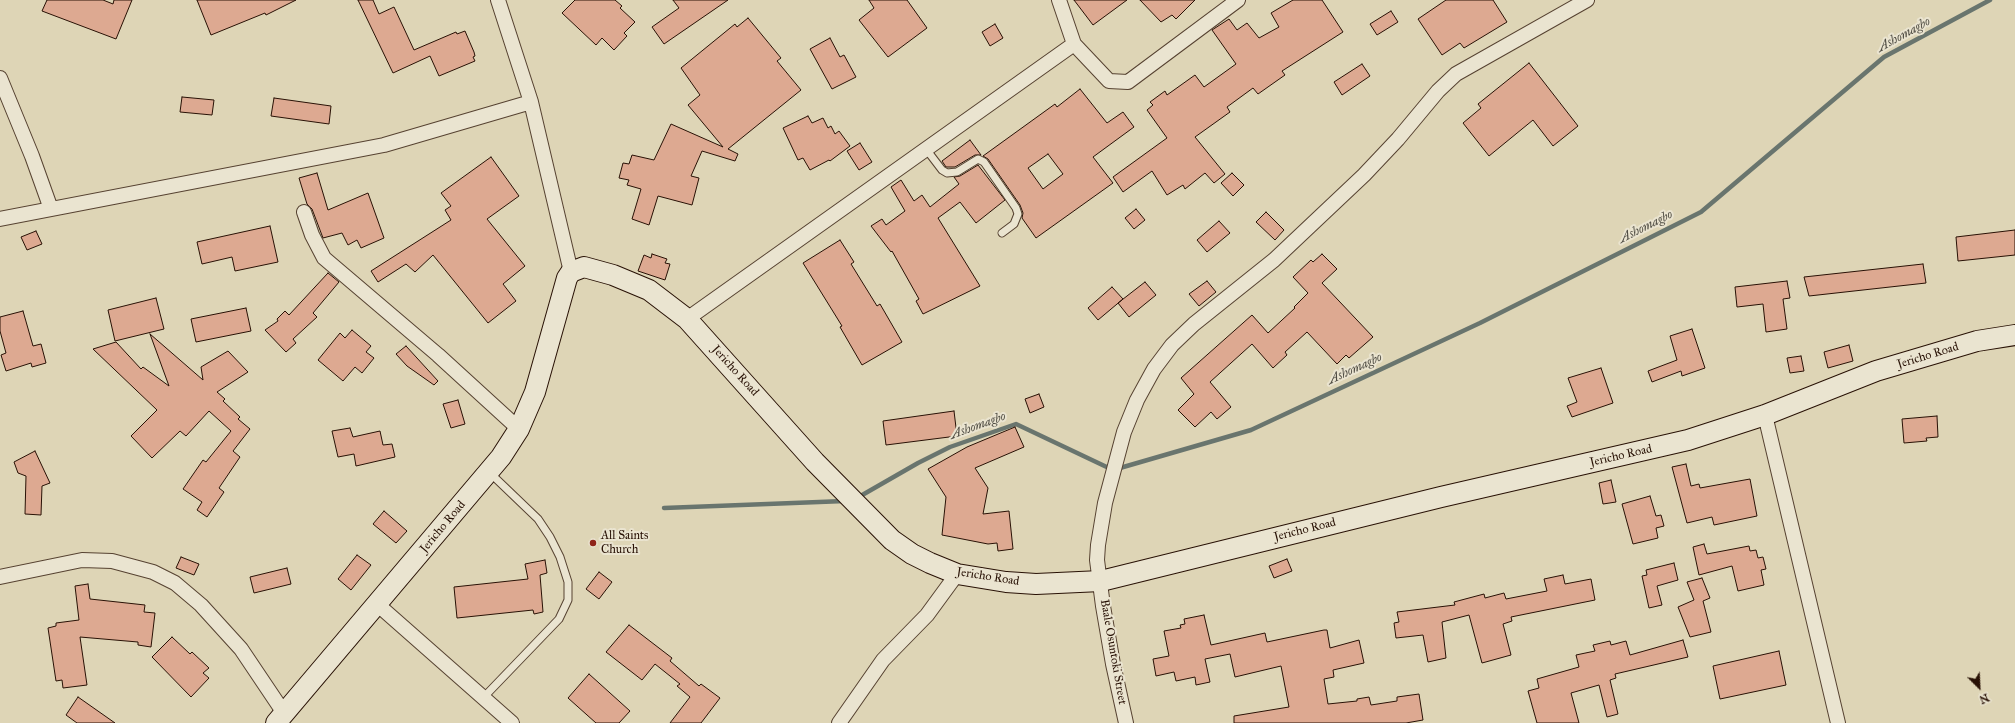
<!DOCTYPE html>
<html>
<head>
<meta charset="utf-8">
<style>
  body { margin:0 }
  #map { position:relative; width:2015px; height:723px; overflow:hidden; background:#ded5b6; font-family:"IM FELL Great Primer",serif }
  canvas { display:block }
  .north { position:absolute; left:1959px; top:667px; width:40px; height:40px; -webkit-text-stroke:3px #eae4d0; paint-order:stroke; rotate:156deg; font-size:11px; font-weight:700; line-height:16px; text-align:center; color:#281105 }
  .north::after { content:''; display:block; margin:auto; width:14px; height:18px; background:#281105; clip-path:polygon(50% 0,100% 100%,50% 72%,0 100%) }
</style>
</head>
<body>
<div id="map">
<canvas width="2015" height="723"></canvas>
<div class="north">N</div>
</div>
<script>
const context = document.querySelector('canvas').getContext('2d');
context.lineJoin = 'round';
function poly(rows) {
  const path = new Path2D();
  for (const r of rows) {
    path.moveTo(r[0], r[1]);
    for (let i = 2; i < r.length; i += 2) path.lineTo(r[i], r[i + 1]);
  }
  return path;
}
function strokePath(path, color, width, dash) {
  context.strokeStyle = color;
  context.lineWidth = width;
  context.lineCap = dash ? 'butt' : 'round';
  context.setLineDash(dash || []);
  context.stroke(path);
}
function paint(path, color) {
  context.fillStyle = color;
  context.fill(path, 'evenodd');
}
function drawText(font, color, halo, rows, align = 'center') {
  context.font = font + ' "IM FELL Great Primer",serif';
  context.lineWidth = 4;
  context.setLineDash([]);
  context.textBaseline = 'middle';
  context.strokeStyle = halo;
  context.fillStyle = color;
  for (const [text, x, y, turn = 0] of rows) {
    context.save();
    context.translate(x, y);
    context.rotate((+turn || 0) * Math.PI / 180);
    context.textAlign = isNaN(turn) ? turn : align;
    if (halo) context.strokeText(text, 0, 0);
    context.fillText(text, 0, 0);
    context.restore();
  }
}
const stream = poly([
  [857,498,918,463,950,447,1016,424,1113,470,1251,430,1480,323,1701,212,1884,57,1990,0],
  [664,508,845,501]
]);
const building = poly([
  [47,0,103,0,113,4,114,0,132,0,116,39,42,11,47,0],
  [197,0,296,0,266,15,265,13,211,35,197,0],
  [358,0,373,0,379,14,394,7,414,50,456,32,457,34,465,31,474,52,475,56,473,57,475,61,439,76,430,56,393,73,358,0],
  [575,0,615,0,622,6,620,8,635,22,624,33,627,36,614,50,602,38,596,45,562,13,575,0],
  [673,0,728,0,664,44,652,27,679,8,673,0],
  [869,0,907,0,927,28,888,57,859,20,874,8,869,0],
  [1074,0,1127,0,1093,25,1074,0],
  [1140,0,1195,0,1176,19,1172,15,1161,22,1140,0],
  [1293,0,1322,0,1343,32,1282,71,1285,75,1258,94,1253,88,1227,107,1230,112,1195,137,1225,174,1214,183,1205,173,1185,189,1183,185,1167,195,1152,171,1123,192,1113,177,1167,138,1147,110,1153,105,1150,102,1165,91,1167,95,1195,75,1204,87,1236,64,1212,30,1229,19,1237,30,1247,23,1259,38,1279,27,1271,13,1293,0],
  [1446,0,1493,0,1507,22,1464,48,1460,43,1442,55,1418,19,1446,0],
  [1391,11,1398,22,1377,35,1370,24,1391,11],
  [748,18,781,58,777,61,801,90,728,149,738,154,735,161,702,151,691,176,699,178,692,205,658,196,649,225,632,219,641,189,627,185,629,180,619,178,623,163,629,164,632,155,654,160,671,124,723,147,688,105,700,95,681,68,735,24,737,27,748,18],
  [995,24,1003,38,990,46,982,32,995,24],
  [830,38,840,57,844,55,856,77,832,89,810,49,830,38],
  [1529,63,1578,126,1553,146,1533,120,1489,156,1463,123,1481,108,1478,104,1529,63],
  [1362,64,1370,76,1342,95,1334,82,1362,64],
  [1080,89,1107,123,1123,112,1134,127,1093,157,1113,183,1036,238,1022,218,1023,213,1020,205,988,159,983,156,1055,104,1057,107,1080,89],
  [1048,154,1063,174,1043,189,1028,168,1048,154],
  [182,97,214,100,212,115,180,112,182,97],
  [274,98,331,106,329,124,271,116,274,98],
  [808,116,812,123,823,118,828,128,831,126,835,134,839,131,850,146,830,161,829,160,810,170,803,158,798,160,783,128,808,116],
  [970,140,981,155,975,155,955,167,946,167,942,161,970,140],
  [860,143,872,162,859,170,847,151,860,143],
  [491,157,519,196,487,219,525,266,503,284,516,301,488,323,433,255,415,272,406,264,378,282,371,271,451,220,445,210,451,206,441,193,491,157],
  [978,165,1005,200,976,223,960,202,938,218,980,286,923,314,916,301,919,299,892,251,891,252,871,226,882,219,886,225,905,211,891,187,901,180,914,201,922,195,930,207,959,184,954,177,960,176,978,165],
  [317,173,328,210,368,193,384,238,361,248,357,240,348,245,342,233,323,238,312,209,307,204,299,178,317,173],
  [1232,173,1244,185,1233,196,1221,183,1232,173],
  [1136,209,1145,220,1134,229,1125,218,1136,209],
  [1266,212,1284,230,1275,240,1256,222,1266,212],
  [1219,221,1230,233,1207,252,1197,240,1219,221],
  [270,226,278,262,235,271,232,257,202,264,197,242,270,226],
  [2015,230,2015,255,1958,261,1956,237,2015,230],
  [36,231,42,244,27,250,21,237,36,231],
  [840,240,854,262,851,264,877,306,880,304,902,342,862,365,840,327,842,326,803,263,840,240],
  [652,254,667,259,665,263,670,264,665,280,638,271,644,255,651,258,652,254],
  [1322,254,1337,269,1322,283,1373,337,1349,358,1346,355,1337,364,1307,332,1285,352,1287,355,1273,368,1252,344,1210,382,1231,407,1217,419,1211,412,1195,427,1178,410,1194,394,1181,378,1252,315,1268,333,1295,308,1294,307,1308,293,1293,277,1311,260,1313,262,1322,254],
  [1923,264,1926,283,1809,296,1804,277,1923,264],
  [328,273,339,282,313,313,317,317,293,339,296,343,286,352,265,330,278,321,277,319,285,311,289,315,328,273],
  [1207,281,1216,292,1199,306,1189,294,1207,281],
  [1787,281,1790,298,1783,299,1787,329,1766,332,1763,304,1737,307,1735,287,1787,281],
  [1145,282,1156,295,1129,317,1118,303,1145,282],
  [1112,287,1123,299,1098,320,1088,308,1112,287],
  [156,298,164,329,115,341,108,310,156,298],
  [246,308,251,331,196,342,191,319,246,308],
  [23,311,33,346,41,344,46,363,32,367,31,363,6,371,1,355,6,353,0,331,0,317,23,311],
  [1692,329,1705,368,1682,376,1681,371,1652,382,1648,371,1677,360,1670,336,1692,329],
  [352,330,371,346,366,352,374,358,362,373,355,367,343,381,318,360,340,333,345,338,352,330],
  [150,334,203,380,201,367,228,351,248,372,217,392,225,399,223,401,240,417,238,419,250,429,233,451,240,457,219,488,224,492,207,517,197,510,202,502,183,489,203,460,206,462,231,431,209,411,186,436,180,431,152,458,131,436,157,410,93,349,116,342,141,369,143,367,169,386,150,334],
  [1849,345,1853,361,1828,368,1824,352,1849,345],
  [406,346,438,381,434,385,407,366,396,354,406,346],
  [1801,356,1804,371,1790,373,1787,358,1801,356],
  [1601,368,1613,403,1572,417,1567,406,1577,402,1568,378,1601,368],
  [1039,394,1044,407,1030,413,1025,399,1039,394],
  [458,400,465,424,451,428,443,404,458,400],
  [954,411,957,436,886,445,883,421,954,411],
  [1937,416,1938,437,1926,438,1927,441,1904,443,1902,419,1937,416],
  [1015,427,1024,447,975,468,988,488,983,514,1009,511,1013,549,998,551,997,543,988,544,942,535,946,497,928,469,967,447,1015,427],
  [350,428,353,437,380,431,383,445,392,444,395,457,356,466,354,454,338,457,332,431,350,428],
  [35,451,50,483,42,486,41,515,25,514,26,476,18,473,14,462,35,451],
  [1686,464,1691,486,1699,484,1700,488,1750,479,1757,516,1714,525,1712,517,1687,523,1672,467,1686,464],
  [1611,480,1616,502,1603,504,1599,483,1611,480],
  [1650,496,1656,516,1661,515,1664,526,1656,528,1658,538,1633,544,1622,504,1650,496],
  [384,511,407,531,396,543,373,524,384,511],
  [1704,544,1707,554,1749,546,1750,551,1756,550,1758,558,1763,557,1766,569,1761,570,1764,585,1738,591,1732,566,1699,575,1693,547,1704,544],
  [357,555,371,565,351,590,338,579,357,555],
  [181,557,199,564,194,575,176,568,181,557],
  [1287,559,1292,571,1274,578,1269,566,1287,559],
  [545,560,547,573,540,575,543,612,534,614,533,610,457,618,454,587,528,579,525,564,545,560],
  [1674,563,1678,580,1657,586,1662,605,1649,608,1642,576,1647,575,1646,570,1674,563],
  [287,568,291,584,254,593,250,577,287,568],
  [599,572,612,582,599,599,586,589,599,572],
  [1563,575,1565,584,1591,579,1595,600,1511,617,1512,621,1503,624,1511,655,1482,663,1469,615,1442,622,1446,658,1428,662,1423,635,1396,638,1394,623,1399,622,1397,612,1455,605,1454,602,1484,594,1485,598,1504,593,1506,599,1547,591,1544,579,1563,575],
  [1702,578,1710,598,1703,601,1711,632,1690,637,1678,607,1694,600,1687,582,1702,578],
  [88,584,90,599,145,605,144,612,155,613,151,647,138,645,138,642,80,637,87,685,63,688,62,680,56,681,48,628,56,626,56,623,79,620,75,586,88,584],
  [1204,615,1211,645,1265,633,1267,642,1324,630,1327,630,1330,648,1359,640,1364,663,1333,670,1334,677,1324,679,1328,704,1357,701,1357,699,1369,697,1371,705,1397,701,1397,697,1419,694,1423,720,1406,723,1234,723,1234,716,1289,707,1281,666,1235,677,1230,654,1205,659,1210,682,1196,685,1195,677,1176,681,1174,672,1156,676,1153,659,1169,656,1164,631,1181,628,1180,625,1185,624,1184,619,1204,615],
  [629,625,672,658,670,661,699,686,701,684,720,698,701,723,670,723,690,697,677,686,680,684,655,664,642,680,606,652,629,625],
  [172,637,190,654,192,652,209,668,203,673,209,678,191,697,152,657,172,637],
  [1683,640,1688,657,1615,674,1616,678,1610,680,1618,714,1607,717,1599,685,1571,693,1579,723,1537,723,1528,691,1539,688,1537,679,1579,667,1576,655,1595,651,1593,645,1610,641,1611,645,1626,641,1630,655,1683,640],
  [1779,651,1786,685,1720,699,1713,666,1779,651],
  [589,674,630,711,619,723,596,723,568,698,589,674],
  [78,697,115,723,77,723,66,715,78,697]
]);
const lane = poly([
  [926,149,942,170,947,173,957,172,978,159,984,162,1016,208,1018,214,1014,224,1002,233],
  [483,698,559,619,568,600,568,582,560,557,550,537,538,519,489,472]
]);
const street = poly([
  [498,0,531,102,571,272],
  [1059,0,1074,44],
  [0,78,32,156,51,209],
  [304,212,312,235,324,258,438,355,519,429],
  [0,219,384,145,531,102],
  [687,319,1074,44,1109,81,1128,82,1238,0],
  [1765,415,1838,723],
  [0,577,82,560,112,561,153,572,175,583,201,605,241,649,284,713],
  [377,604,512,723],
  [839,723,883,660,927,615,957,574],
  [1126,723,1113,664,1103,606,1097,560,1098,545,1105,503,1124,432,1137,400,1154,369,1172,345,1194,324,1274,260,1364,175,1398,139,1438,91,1456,74,1587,0]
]);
const secondary = poly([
  [276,723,501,457,519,429,535,392,567,278,571,272,584,267,613,275,649,290,687,319,815,462,892,540,912,554,930,563,957,574,1006,582,1036,584,1101,581,1441,497,1688,440,1765,415,1876,371,1977,341,2015,335]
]);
const markers = [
  [593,543,4,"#8f2418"]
];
const streetNames = [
  ["Jericho Road",1928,356,-17],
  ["Jericho Road",735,371,48],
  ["Jericho Road",1621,456,-13],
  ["Jericho Road",443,527,-50],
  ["Jericho Road",1305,530,-14],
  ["Jericho Road",988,577,9],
  ["Baale Osuntoki Street",1113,652,80]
];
const poiNames = [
  ["All Saints",601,536],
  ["Church",601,550]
];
const waterNames = [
  ["Ashomagbo",1904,35,-29],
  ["Ashomagbo",1646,227,-27],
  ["Ashomagbo",1355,369,-25],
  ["Ashomagbo",978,426,-20]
];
strokePath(stream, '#69756e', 4.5);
paint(building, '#dda991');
strokePath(building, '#281105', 1);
strokePath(lane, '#564231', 9);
strokePath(street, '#564231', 16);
strokePath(secondary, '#281105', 22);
strokePath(lane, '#eae4d0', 7);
strokePath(street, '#eae4d0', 14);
strokePath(secondary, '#eae4d0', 20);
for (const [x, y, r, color] of markers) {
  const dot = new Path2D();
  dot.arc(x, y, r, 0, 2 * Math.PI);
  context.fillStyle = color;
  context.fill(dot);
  strokePath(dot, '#eae4d0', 1.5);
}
drawText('12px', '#281105', '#eae4d0', streetNames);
drawText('12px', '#281105', '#eae4d0', poiNames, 'left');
drawText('italic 13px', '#4e4b42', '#eae4d0', waterNames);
</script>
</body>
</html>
